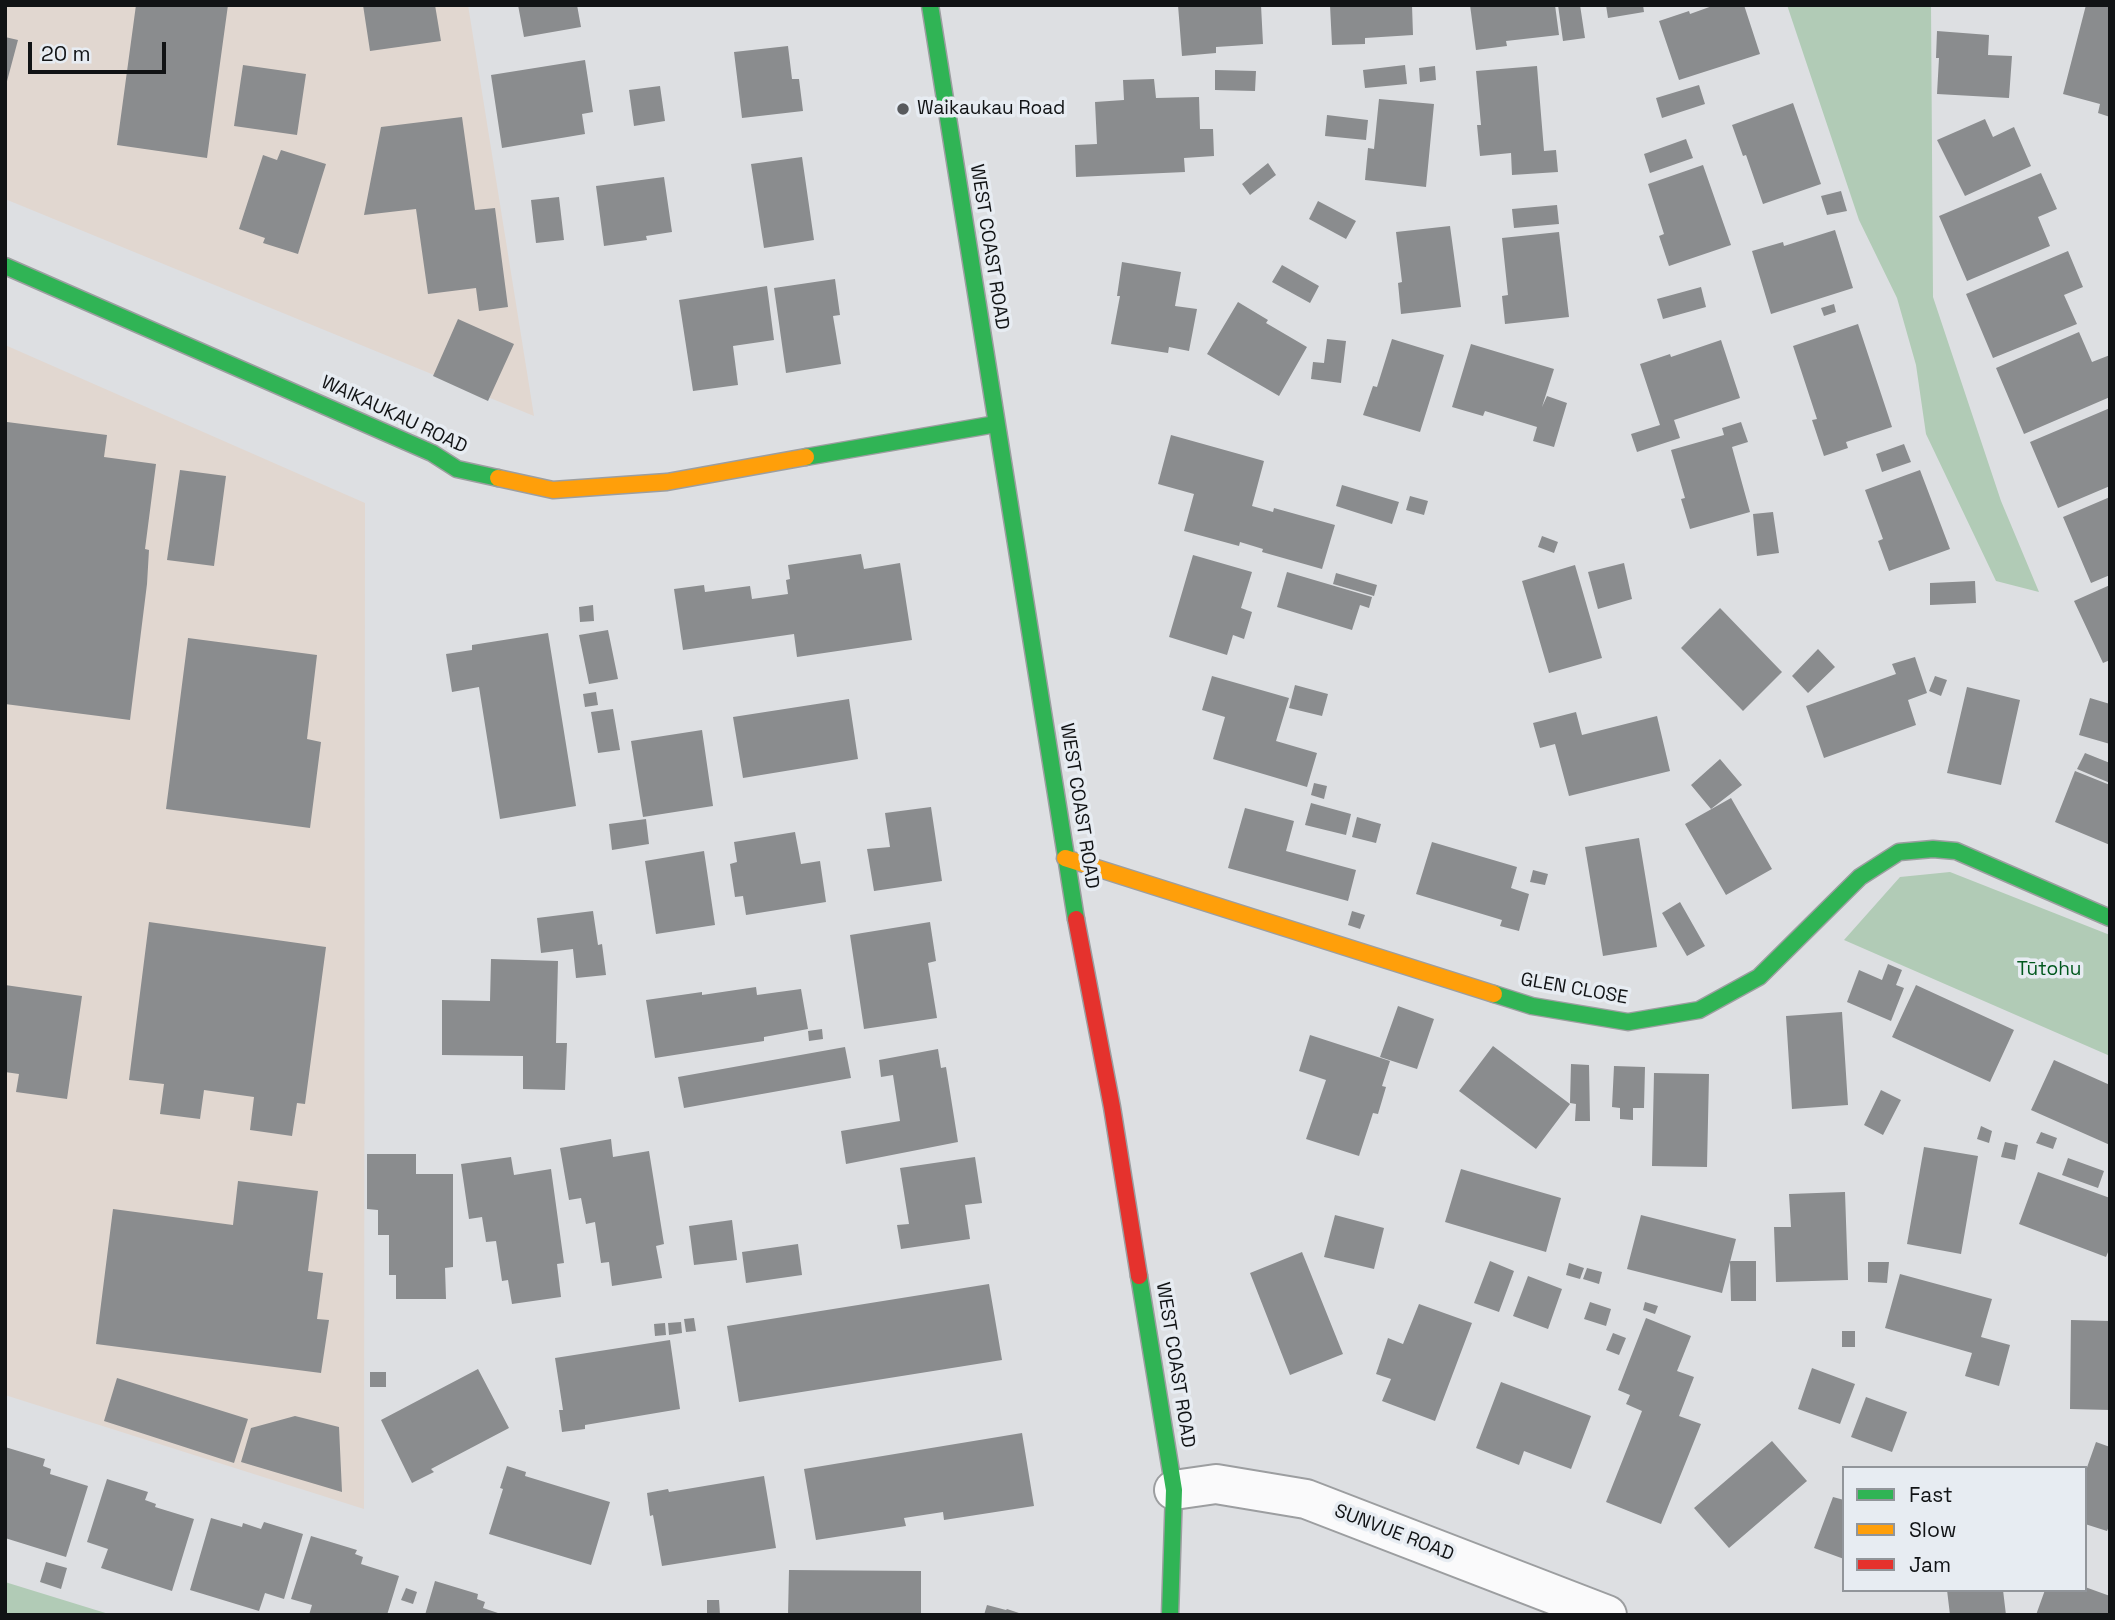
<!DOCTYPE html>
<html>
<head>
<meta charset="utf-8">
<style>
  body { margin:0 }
  #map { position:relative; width:2115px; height:1620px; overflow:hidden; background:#dddfe2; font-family:"Space Grotesk",sans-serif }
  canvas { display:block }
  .frame { position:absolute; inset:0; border:7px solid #111315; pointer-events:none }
  .legend { position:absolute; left:1842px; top:1466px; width:245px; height:126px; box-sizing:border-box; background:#e7ecf2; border:2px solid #91959a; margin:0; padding:9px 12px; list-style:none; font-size:21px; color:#111315 }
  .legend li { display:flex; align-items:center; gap:14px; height:35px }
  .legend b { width:35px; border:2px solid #91959a }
  .scale { position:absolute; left:28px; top:42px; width:138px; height:32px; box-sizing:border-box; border:4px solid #111315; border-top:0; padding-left:9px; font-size:21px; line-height:24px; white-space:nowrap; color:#111315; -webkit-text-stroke:5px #e7ecf2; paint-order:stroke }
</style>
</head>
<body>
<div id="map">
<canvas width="2115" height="1620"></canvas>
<div class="frame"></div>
<ul class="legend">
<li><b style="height:9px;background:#30b455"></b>Fast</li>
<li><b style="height:9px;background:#ff9f0a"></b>Slow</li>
<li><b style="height:9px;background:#e5322d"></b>Jam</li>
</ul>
<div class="scale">20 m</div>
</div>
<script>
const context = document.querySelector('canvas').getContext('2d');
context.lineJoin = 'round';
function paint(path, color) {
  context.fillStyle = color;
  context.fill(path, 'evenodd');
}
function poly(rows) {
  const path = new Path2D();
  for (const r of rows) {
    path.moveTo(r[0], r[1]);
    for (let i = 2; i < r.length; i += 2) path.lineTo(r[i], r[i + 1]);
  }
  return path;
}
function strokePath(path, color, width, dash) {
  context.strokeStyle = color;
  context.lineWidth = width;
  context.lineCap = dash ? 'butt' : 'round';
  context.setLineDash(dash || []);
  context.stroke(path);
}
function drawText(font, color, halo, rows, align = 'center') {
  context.font = font + ' "Space Grotesk",sans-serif';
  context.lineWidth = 7;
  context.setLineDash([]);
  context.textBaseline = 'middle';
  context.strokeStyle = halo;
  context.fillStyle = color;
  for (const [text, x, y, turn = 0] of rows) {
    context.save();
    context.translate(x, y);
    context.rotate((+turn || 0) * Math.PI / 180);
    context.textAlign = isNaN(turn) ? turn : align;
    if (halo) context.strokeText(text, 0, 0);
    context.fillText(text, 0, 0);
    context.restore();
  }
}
const industrial = poly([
  [5,5,468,5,534,416,5,199],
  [5,345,365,503,364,1509,5,1395]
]);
const green = poly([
  [1787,5,1931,5,1933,297,2001,501,2039,592,1996,581,1926,434,1916,365,1897,298,1859,220],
  [1950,872,2110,935,2110,1056,1844,940,1900,877],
  [5,1582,112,1615,5,1615]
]);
const building = poly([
  [136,5,228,5,207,158,117,145],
  [363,5,435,5,441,41,370,51],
  [518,5,577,5,581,27,524,37],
  [1178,5,1261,5,1263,44,1216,47,1216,53,1182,56],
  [1330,5,1412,5,1413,35,1365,38,1365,44,1332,45],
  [1470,5,1555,5,1559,35,1506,41,1507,46,1476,50],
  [1558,5,1580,5,1585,38,1563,41],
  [1606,5,1643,5,1644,12,1608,18],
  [1715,5,1744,5,1760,54,1679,80,1659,21,1689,11,1690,14],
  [2086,5,2110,5,2110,117,2098,113,2100,104,2063,94],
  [1937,31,1989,35,1988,55,2012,56,2009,98,1937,94,1939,58,1936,58],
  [5,37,18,40,6,85,5,85],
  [788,46,792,79,799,79,803,111,742,118,734,52],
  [585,60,593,112,582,114,585,134,502,148,491,75],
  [243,65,306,74,297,135,234,126],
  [1405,65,1407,84,1365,88,1363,70],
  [1435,66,1436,80,1420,82,1419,68],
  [1537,66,1544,151,1556,150,1558,172,1512,175,1511,153,1480,156,1477,125,1481,125,1476,71],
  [1215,70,1256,71,1255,91,1215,90],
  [1154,79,1156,98,1199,97,1200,129,1213,129,1214,156,1184,158,1185,172,1076,177,1075,145,1097,144,1095,102,1124,100,1123,80],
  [1699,85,1705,104,1662,118,1656,98],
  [660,86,665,121,634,126,629,90],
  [1379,99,1434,104,1426,187,1365,180,1368,148,1374,149],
  [1793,103,1821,184,1763,204,1746,155,1743,156,1732,125],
  [1327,115,1368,120,1366,140,1325,136],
  [462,117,475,210,495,208,508,307,479,311,476,288,428,294,416,209,364,215,381,127],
  [1985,119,1993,137,2014,127,2031,166,1965,196,1937,140],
  [1686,139,1693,158,1650,173,1644,154],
  [281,150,326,164,298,254,263,243,265,238,239,229,263,155,277,160],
  [802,157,814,240,764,248,751,164],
  [1268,163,1276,175,1250,195,1242,184],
  [1703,165,1731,245,1669,266,1659,236,1664,234,1648,184],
  [2041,173,2057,209,2038,217,2050,246,1967,281,1939,216],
  [664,177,672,232,646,236,647,240,604,246,596,186],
  [1841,191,1847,211,1827,215,1821,196],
  [559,197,564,240,536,243,531,200],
  [1318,201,1356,221,1346,239,1309,219],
  [1557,205,1559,224,1514,228,1512,209],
  [1450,226,1461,307,1401,314,1398,283,1402,282,1396,232],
  [1835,230,1853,288,1771,314,1752,251,1783,242,1784,246],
  [1559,232,1569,317,1505,324,1502,296,1508,295,1502,238],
  [2068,251,2083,287,2064,295,2077,324,1993,358,1966,294],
  [1122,262,1181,272,1175,306,1197,309,1189,351,1169,347,1168,353,1111,344,1120,296,1117,296],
  [1282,265,1319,286,1310,303,1272,282],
  [835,279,840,315,833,316,841,364,786,373,774,288],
  [767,286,774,340,733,346,738,385,693,391,679,300],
  [1701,287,1706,307,1663,319,1657,299],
  [1238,302,1268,320,1266,323,1307,347,1279,396,1207,354],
  [1834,304,1836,312,1824,316,1821,308],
  [458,319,514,344,488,401,433,376],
  [1858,324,1892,427,1846,442,1848,448,1824,456,1812,420,1817,419,1793,346],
  [2079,332,2092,362,2110,355,2110,397,2024,434,1996,368],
  [1327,339,1346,341,1341,383,1311,379,1313,362,1324,363],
  [1392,339,1444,355,1420,432,1363,415,1373,386,1377,387],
  [1721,340,1740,398,1674,420,1680,438,1637,452,1631,434,1660,425,1640,364,1670,354,1671,357],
  [1471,344,1554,369,1542,407,1547,396,1567,403,1554,447,1533,441,1537,427,1485,411,1483,416,1452,407],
  [2110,408,2110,486,2058,508,2030,442],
  [7,422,107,435,104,457,156,464,145,549,149,550,147,584,130,720,5,704,5,438],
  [1741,422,1748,442,1732,447,1750,512,1690,529,1681,499,1685,498,1671,450,1724,435,1722,428],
  [1171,435,1264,461,1252,506,1273,512,1274,508,1335,525,1322,569,1262,552,1263,549,1240,542,1239,546,1184,531,1194,494,1158,484],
  [1904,444,1911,462,1882,472,1876,454],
  [180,470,226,476,214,566,167,560],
  [1920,470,1950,549,1889,571,1878,541,1883,539,1865,490],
  [1342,485,1399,502,1392,524,1336,506],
  [1410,496,1428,501,1424,515,1406,510],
  [2110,497,2110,575,2091,583,2063,517],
  [1773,512,1779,553,1757,556,1753,514],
  [1542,536,1558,542,1554,553,1538,547],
  [861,554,864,569,900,563,912,640,797,657,794,634,683,650,674,589,704,585,705,592,750,586,752,599,788,594,786,580,790,579,788,565],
  [1193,555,1252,572,1241,608,1252,612,1244,639,1233,635,1227,655,1169,637],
  [1624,563,1632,599,1598,609,1588,572],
  [1575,565,1602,658,1549,673,1522,581],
  [1287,572,1372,597,1369,608,1360,605,1352,630,1277,607],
  [1336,573,1377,585,1374,596,1333,584],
  [1975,581,1976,603,1930,605,1930,583],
  [2110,585,2110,660,2103,663,2074,601],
  [593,605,594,621,580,622,579,607],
  [1720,608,1782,672,1743,711,1681,648],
  [608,630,618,679,589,684,579,635],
  [548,633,576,806,500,819,479,687,452,692,446,654,472,650,472,645],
  [188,638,317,655,307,739,321,742,310,828,166,809],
  [1818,649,1835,667,1808,693,1792,676],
  [1915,657,1927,693,1908,700,1916,725,1824,758,1806,706,1896,674,1892,664],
  [1212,676,1289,698,1276,741,1317,753,1307,787,1213,759,1225,717,1202,710],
  [1935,676,1947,680,1941,696,1929,691],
  [1295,685,1328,694,1322,716,1289,708],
  [1967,687,2020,700,2001,785,1947,773],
  [596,692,598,705,585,707,583,694],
  [2090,698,2110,704,2110,744,2079,735],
  [849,699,858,759,743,778,733,717],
  [613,709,620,750,598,753,591,712],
  [1576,712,1582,735,1657,716,1670,771,1569,796,1555,744,1540,748,1533,723],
  [702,730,713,806,643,817,631,741],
  [2085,753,2110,763,2110,783,2077,769],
  [1720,759,1742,785,1711,809,1691,785],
  [2075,771,2110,785,2110,845,2055,822],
  [1314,783,1327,786,1324,799,1311,795],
  [1731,798,1772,869,1726,895,1685,824],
  [1311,803,1351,814,1346,835,1305,825],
  [931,807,942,881,874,891,867,849,890,847,885,813],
  [1245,808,1294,821,1286,851,1356,870,1348,901,1228,868],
  [1357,817,1381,824,1376,843,1352,837],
  [646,819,649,844,612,850,609,824],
  [795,832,801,864,820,861,826,902,746,915,743,896,735,897,730,864,737,862,734,842],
  [1639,838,1657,947,1603,956,1585,847],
  [1432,842,1517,867,1511,888,1529,894,1519,931,1500,926,1502,920,1416,894],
  [704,851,715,925,656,934,645,861],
  [1533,870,1548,874,1545,885,1530,882],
  [1680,902,1705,946,1687,956,1662,913],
  [593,911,598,945,602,944,606,975,576,978,573,949,541,953,537,918],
  [1352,911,1365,915,1360,929,1348,925],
  [149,922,326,947,305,1104,297,1103,292,1136,250,1130,254,1097,204,1090,200,1119,160,1114,164,1084,129,1080],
  [930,922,936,961,928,963,937,1018,864,1029,850,935],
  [491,959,558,961,556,1043,567,1043,565,1090,523,1089,523,1056,442,1055,442,1000,490,1001],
  [1888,964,1902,970,1896,985,1904,988,1891,1021,1847,1002,1859,970,1882,980],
  [5,985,82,996,67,1099,16,1092,19,1074,5,1072],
  [1916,985,2014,1030,1990,1082,1892,1037],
  [756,987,757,995,801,989,808,1029,764,1037,764,1041,655,1058,646,1000,702,992,702,995],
  [1398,1006,1434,1019,1417,1069,1380,1057],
  [1842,1012,1848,1105,1792,1109,1786,1016],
  [822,1029,823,1039,809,1041,808,1031],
  [1310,1035,1390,1061,1382,1086,1386,1087,1378,1114,1373,1113,1359,1156,1306,1139,1326,1080,1299,1071],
  [1493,1046,1570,1104,1536,1149,1459,1091],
  [845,1047,851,1078,684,1108,678,1077],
  [938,1049,941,1068,946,1067,958,1142,846,1164,841,1131,900,1121,893,1075,881,1077,879,1060],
  [2054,1060,2110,1085,2110,1145,2031,1110],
  [1571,1064,1589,1065,1590,1121,1575,1121,1576,1104,1570,1103],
  [1614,1066,1645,1067,1644,1108,1633,1108,1633,1120,1620,1119,1620,1108,1612,1107],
  [1654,1073,1709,1074,1707,1167,1652,1166],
  [1881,1090,1901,1100,1883,1135,1864,1125],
  [1981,1126,1992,1131,1989,1143,1977,1139],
  [2041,1132,2057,1138,2053,1149,2036,1143],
  [611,1139,613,1157,649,1151,664,1244,656,1246,662,1278,612,1286,609,1262,601,1263,595,1222,586,1224,581,1198,569,1200,560,1148],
  [2005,1142,2018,1145,2015,1160,2001,1157],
  [1924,1147,1978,1156,1961,1254,1907,1244],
  [367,1154,416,1154,416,1174,453,1174,453,1267,445,1268,446,1299,396,1299,396,1275,389,1275,389,1235,378,1235,378,1210,367,1209],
  [511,1157,514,1175,551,1169,564,1263,557,1264,561,1297,512,1304,508,1280,502,1281,496,1241,486,1242,482,1217,469,1219,461,1164],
  [975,1157,982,1203,965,1205,970,1239,901,1249,897,1225,909,1224,900,1168],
  [2068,1158,2104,1171,2098,1188,2062,1175],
  [1461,1169,1561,1198,1546,1252,1445,1222],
  [2038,1172,2110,1198,2110,1247,2106,1257,2019,1224],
  [238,1181,318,1191,308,1271,323,1273,317,1319,329,1320,321,1373,96,1344,113,1209,233,1225],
  [1845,1192,1848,1280,1776,1282,1774,1227,1791,1227,1789,1194],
  [1335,1215,1384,1228,1374,1269,1324,1257],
  [1641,1215,1736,1239,1722,1293,1627,1269],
  [732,1220,737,1260,694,1265,689,1226],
  [798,1244,802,1275,746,1283,742,1252],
  [1302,1252,1343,1354,1290,1375,1250,1273],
  [1490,1261,1514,1271,1499,1312,1474,1303],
  [1730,1261,1756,1261,1756,1301,1731,1301],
  [1868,1262,1889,1262,1887,1283,1868,1282],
  [1569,1263,1584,1268,1580,1279,1566,1275],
  [1587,1268,1602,1272,1599,1284,1583,1279],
  [1900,1274,1992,1299,1981,1337,2010,1345,1999,1386,1965,1376,1972,1353,1885,1328],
  [1528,1276,1562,1289,1548,1329,1513,1316],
  [989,1284,1002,1360,739,1402,727,1326],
  [1590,1302,1611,1309,1606,1326,1584,1319],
  [1645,1302,1658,1306,1655,1314,1643,1310],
  [1419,1304,1472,1323,1435,1421,1382,1401,1391,1379,1376,1374,1388,1338,1403,1344],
  [694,1318,696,1331,686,1332,684,1319],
  [1646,1318,1691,1336,1677,1371,1694,1377,1679,1416,1701,1424,1661,1524,1606,1502,1642,1411,1626,1404,1630,1395,1618,1390],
  [2071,1320,2110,1321,2110,1410,2070,1409],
  [681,1322,682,1333,669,1335,668,1323],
  [665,1323,666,1335,655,1336,654,1324],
  [1842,1331,1855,1331,1855,1347,1842,1347],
  [1613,1333,1626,1338,1619,1355,1606,1350],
  [670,1340,680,1409,585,1425,585,1429,562,1432,559,1410,563,1410,555,1358],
  [1812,1368,1855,1384,1840,1424,1798,1409],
  [478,1369,509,1428,431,1469,434,1472,412,1483,381,1420],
  [370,1372,386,1372,386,1387,370,1387],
  [117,1378,248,1419,234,1463,104,1421],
  [1501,1382,1591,1416,1571,1469,1524,1451,1519,1465,1476,1448],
  [1866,1397,1907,1412,1892,1452,1851,1437],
  [295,1416,339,1427,342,1492,241,1462,251,1428],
  [1022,1433,1034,1506,944,1520,943,1512,904,1518,906,1526,816,1540,804,1469],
  [1772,1441,1807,1481,1729,1548,1694,1508],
  [2096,1442,2110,1447,2110,1524,2107,1531,2085,1524,2085,1473],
  [5,1447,45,1459,43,1466,51,1469,50,1474,88,1486,66,1557,5,1538],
  [507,1466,526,1472,525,1476,610,1502,591,1565,489,1534,503,1489,500,1488],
  [764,1476,776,1548,662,1566,653,1515,650,1516,647,1493,668,1489,669,1492],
  [107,1479,148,1492,145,1500,156,1504,155,1507,194,1519,172,1591,101,1568,108,1549,87,1542],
  [1833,1497,1844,1500,1844,1559,1814,1548],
  [211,1518,242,1527,243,1523,261,1529,264,1522,303,1534,284,1599,265,1593,259,1611,190,1590],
  [311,1536,357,1550,355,1554,363,1557,361,1564,399,1576,387,1615,309,1615,312,1605,291,1599],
  [46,1562,67,1568,61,1589,40,1582],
  [789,1570,921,1571,921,1615,788,1615],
  [435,1581,478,1594,477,1599,485,1602,483,1608,504,1615,425,1615],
  [2085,1587,2110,1596,2110,1615,2036,1615,2045,1590,2085,1590],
  [406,1588,417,1592,413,1604,401,1600],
  [1947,1590,2003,1590,2006,1615,1950,1615],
  [707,1600,719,1600,720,1615,707,1615],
  [987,1605,1006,1610,1007,1609,1025,1615,984,1615]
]);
const street = poly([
  [1174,1490,1216,1484,1306,1499,1607,1615]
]);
const fast = poly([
  [930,5,1076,919],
  [5,266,432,453,457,469,498,478],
  [806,457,996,424],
  [1494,994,1532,1006,1628,1022,1699,1010,1759,977,1860,877,1899,852,1933,849,1956,851,2110,918],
  [1139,1276,1174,1490,1170,1615]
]);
const slow = poly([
  [498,478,553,490,667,482,806,457],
  [1065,858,1494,994]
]);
const jam = poly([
  [1076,919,1112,1107,1139,1276]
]);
const markers = [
  [903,109,7,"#585a5d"]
];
const poiNames = [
  ["Waikaukau Road",917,109]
];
const streetNames = [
  ["WEST COAST ROAD",989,247,81],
  ["WAIKAUKAU ROAD",394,415,25],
  ["WEST COAST ROAD",1079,806,81],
  ["GLEN CLOSE",1574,989,10],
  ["WEST COAST ROAD",1175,1365,81],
  ["SUNVUE ROAD",1394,1533,21]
];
const parkNames = [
  ["Tūtohu",2049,970]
];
paint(industrial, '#e1d7d0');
paint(green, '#b1cbb6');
paint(building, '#8a8c8e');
strokePath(street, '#9c9ea0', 42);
strokePath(fast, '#9c9ea0', 19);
strokePath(slow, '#9c9ea0', 19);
strokePath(jam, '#9c9ea0', 19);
strokePath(street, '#fafafb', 38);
strokePath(fast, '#30b455', 16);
strokePath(slow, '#ff9f0a', 16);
strokePath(jam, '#e5322d', 16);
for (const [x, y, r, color] of markers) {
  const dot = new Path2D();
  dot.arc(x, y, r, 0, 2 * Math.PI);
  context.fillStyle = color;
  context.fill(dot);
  strokePath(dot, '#e7ecf2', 2.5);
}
drawText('19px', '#111315', '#e7ecf2', poiNames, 'left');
drawText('19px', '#111315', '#e7ecf2', streetNames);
drawText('19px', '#00581d', '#e7ecf2', parkNames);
</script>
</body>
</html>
